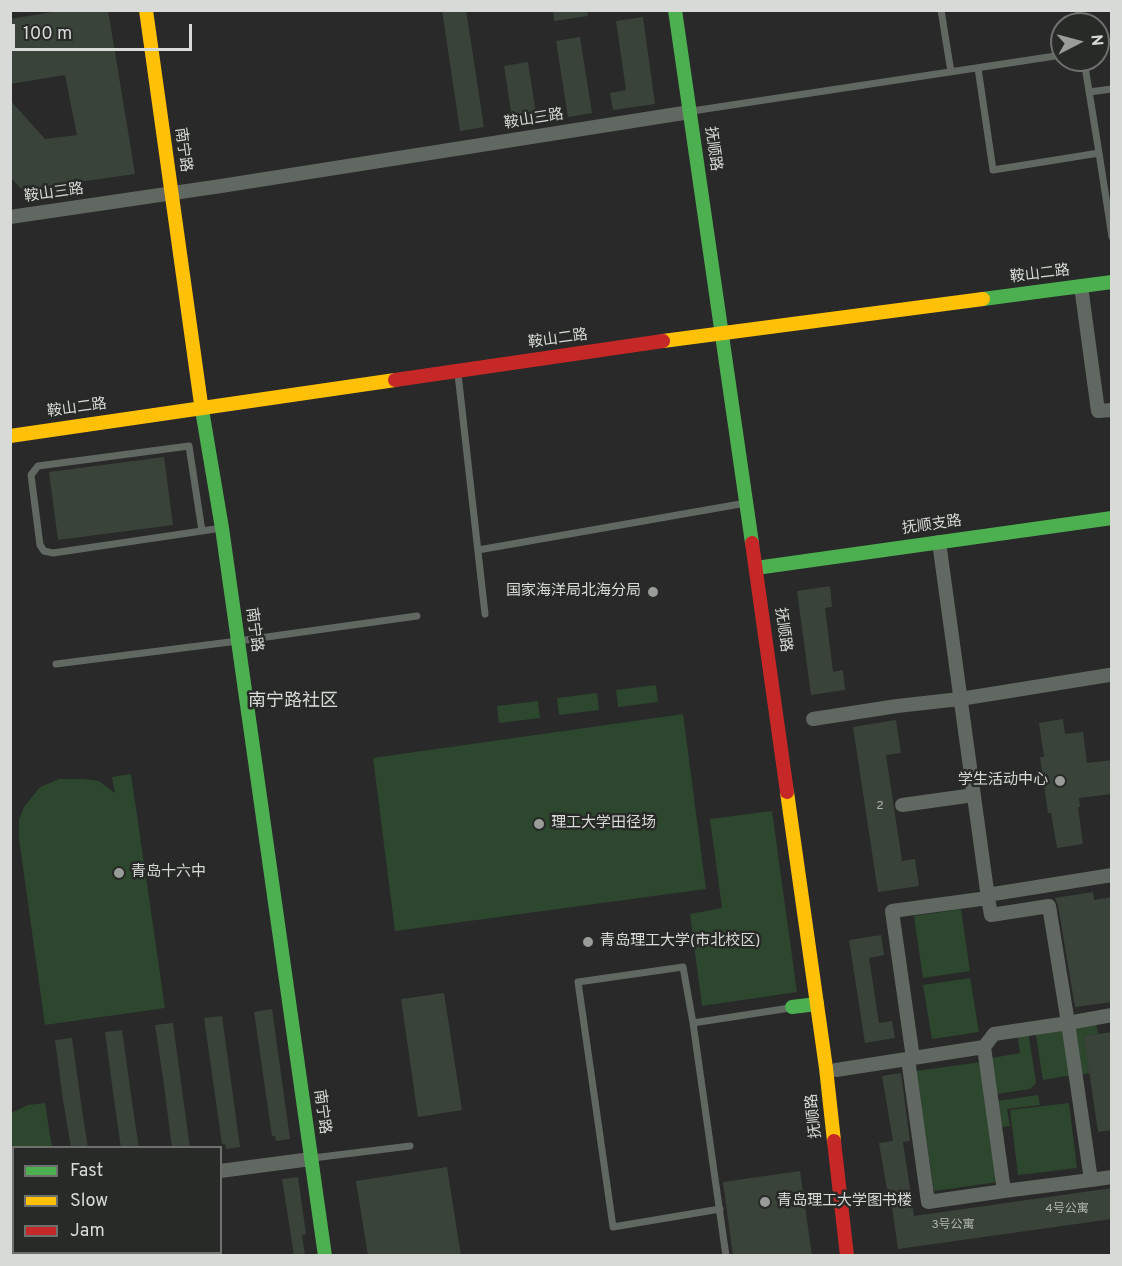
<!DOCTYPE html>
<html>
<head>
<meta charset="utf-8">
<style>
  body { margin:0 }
  #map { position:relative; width:1122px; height:1266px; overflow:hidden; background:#282928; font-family:Overpass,sans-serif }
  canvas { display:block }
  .frame { position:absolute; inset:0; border:12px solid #d8dad8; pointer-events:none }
  .legend { position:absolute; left:12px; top:1146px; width:210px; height:108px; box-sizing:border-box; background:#272a27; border:2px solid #6e706e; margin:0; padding:8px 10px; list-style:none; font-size:18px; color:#d8dad8 }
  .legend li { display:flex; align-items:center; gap:12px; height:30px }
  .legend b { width:30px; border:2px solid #6e706e }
  .north { position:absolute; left:1050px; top:12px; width:60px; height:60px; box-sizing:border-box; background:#272a27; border:2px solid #6e706e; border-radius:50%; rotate:84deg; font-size:16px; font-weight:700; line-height:24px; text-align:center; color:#d8dad8 }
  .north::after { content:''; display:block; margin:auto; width:21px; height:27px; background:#9a9c9a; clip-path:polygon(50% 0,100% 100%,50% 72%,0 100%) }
  .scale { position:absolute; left:12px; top:24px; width:180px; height:27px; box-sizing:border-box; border:3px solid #d8dad8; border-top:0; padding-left:8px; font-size:18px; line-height:21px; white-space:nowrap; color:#d8dad8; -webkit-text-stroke:4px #272a27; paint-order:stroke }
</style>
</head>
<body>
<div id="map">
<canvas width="1122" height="1266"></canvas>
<div class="frame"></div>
<ul class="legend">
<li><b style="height:8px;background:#4caf50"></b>Fast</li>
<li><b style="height:8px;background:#ffc107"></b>Slow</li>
<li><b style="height:8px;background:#c62828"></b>Jam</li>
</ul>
<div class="north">N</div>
<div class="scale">100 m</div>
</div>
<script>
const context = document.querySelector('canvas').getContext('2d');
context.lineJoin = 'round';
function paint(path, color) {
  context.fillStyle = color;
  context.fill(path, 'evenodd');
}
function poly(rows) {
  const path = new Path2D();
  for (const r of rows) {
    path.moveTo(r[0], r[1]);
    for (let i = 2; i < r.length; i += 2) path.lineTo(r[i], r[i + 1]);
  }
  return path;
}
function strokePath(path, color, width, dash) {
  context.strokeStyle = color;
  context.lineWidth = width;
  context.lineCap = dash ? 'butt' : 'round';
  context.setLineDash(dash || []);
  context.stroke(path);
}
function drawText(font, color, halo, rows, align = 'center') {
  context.font = font + ' Overpass,"Noto Sans SC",sans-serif';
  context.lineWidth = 5;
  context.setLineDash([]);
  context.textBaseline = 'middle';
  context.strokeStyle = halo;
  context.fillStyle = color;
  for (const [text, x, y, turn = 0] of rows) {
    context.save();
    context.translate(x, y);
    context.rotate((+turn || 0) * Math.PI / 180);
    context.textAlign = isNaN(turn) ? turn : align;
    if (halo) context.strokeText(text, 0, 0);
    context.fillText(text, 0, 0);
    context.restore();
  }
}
const green = poly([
  [656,685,658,702,618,707,616,690],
  [597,693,599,710,559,715,557,698],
  [538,701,540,718,499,723,497,706],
  [683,714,706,889,395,931,373,758],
  [131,774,165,1008,45,1025,19,839,19,820,24,807,40,787,59,779,84,779,99,781,115,793,112,777],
  [772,811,797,992,702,1006,690,914,722,908,710,819],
  [961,909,970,971,923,978,914,916],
  [970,978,979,1032,932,1039,923,985],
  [1096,1023,1098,1034,1084,1036,1090,1073,1080,1075,1072,1027],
  [1064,1025,1072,1075,1043,1080,1035,1030],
  [1028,1030,1036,1083,1030,1089,997,1094,992,1058,1020,1053,1017,1032],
  [981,1062,998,1182,934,1191,916,1071],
  [1038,1095,1040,1105,1007,1109,1010,1126,1001,1127,997,1101],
  [45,1103,52,1147,14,1148,14,1252,57,1253,58,1255,11,1256,11,1113,28,1105],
  [1069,1103,1077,1168,1018,1175,1010,1110]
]);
const building = poly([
  [64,10,108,10,135,174,22,190,10,177,10,100,45,139,77,135,65,75,10,84,10,19],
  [442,10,466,10,484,127,460,131],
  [553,10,587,10,588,16,554,21],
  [643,17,655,104,613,110,610,93,626,90,616,21],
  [580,37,592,113,568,117,556,41],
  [528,62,537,120,513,124,504,66],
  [164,457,173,525,58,540,49,472],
  [830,586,832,607,825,608,833,672,843,670,845,690,811,695,797,591],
  [1063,719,1065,734,1083,732,1087,763,1112,760,1112,794,1079,798,1080,807,1078,807,1083,844,1057,848,1051,813,1048,813,1040,757,1044,757,1039,723],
  [896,720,901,753,886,755,902,861,915,859,919,886,878,892,853,727],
  [1093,892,1094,900,1112,897,1112,1002,1075,1007,1058,905,1055,898],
  [881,935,884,955,869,958,879,1023,892,1021,895,1038,865,1043,849,940],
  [444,993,462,1110,418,1117,401,999],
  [272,1009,290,1139,276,1141,275,1136,272,1136,254,1012],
  [222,1016,240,1147,226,1149,225,1144,222,1144,204,1018],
  [173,1023,183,1097,190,1148,172,1148,164,1085,155,1025],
  [122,1030,132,1102,139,1148,121,1148,113,1092,105,1032],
  [1112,1032,1112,1130,1098,1132,1084,1036],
  [72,1038,82,1110,88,1148,71,1148,63,1100,55,1040],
  [901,1073,910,1141,903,1142,914,1216,1112,1188,1112,1219,898,1249,892,1207,890,1207,879,1143,893,1141,882,1076],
  [447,1167,461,1256,368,1256,356,1181],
  [800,1171,812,1256,733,1256,723,1182],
  [298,1177,306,1234,302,1235,305,1256,294,1256,282,1179]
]);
const lane = poly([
  [941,10,951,72],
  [1078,10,1079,24],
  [978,68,993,170,1099,153,1084,60],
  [1089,92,1112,89],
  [692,111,1062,55],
  [1099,153,1112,237],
  [458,374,485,614],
  [202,531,189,446,38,466,31,475,40,545,44,551,53,553,222,528],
  [478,550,746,503],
  [56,664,238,641,417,616],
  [693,1023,683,967,578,982,613,1227,720,1209],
  [313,1158,410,1146],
  [726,1256,693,1023,790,1008]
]);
const street = poly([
  [10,217,221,186,690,112],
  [1081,286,1098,411,1112,410],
  [939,542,988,898],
  [813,719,897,706,960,699,1109,675],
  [902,805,974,795],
  [987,895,1112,875],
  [913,1058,892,911,988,898,991,915,1049,906,1068,1023,1112,1015],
  [908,1059,928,1202,1004,1191],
  [836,1070,984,1047,994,1034,1068,1023,1091,1180,1004,1191,984,1047],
  [220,1171,311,1159],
  [1091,1180,1112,1177],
  [10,1204,14,1204]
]);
const fast = poly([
  [675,10,752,543],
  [983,299,1112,282],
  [201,404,222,528,325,1256],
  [756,568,1112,518],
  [792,1007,817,1004]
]);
const slow = poly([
  [146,10,201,404],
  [663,341,983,299],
  [10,436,395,380],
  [787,792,826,1068,834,1141]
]);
const jam = poly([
  [395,380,663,341],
  [752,543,787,792],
  [834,1141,847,1256]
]);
const markers = [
  [653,592,6,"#9a9c9a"],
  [1060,781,6,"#9a9c9a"],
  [539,824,6,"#9a9c9a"],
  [119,873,6,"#9a9c9a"],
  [588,942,6,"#9a9c9a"],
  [765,1202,6,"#9a9c9a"]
];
const numberNames = [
  ["2",880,807],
  ["4号公寓",1067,1210],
  ["3号公寓",953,1226]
];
const streetNames = [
  ["鞍山三路",534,120,-9],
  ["抚顺路",712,149,82],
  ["南宁路",182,150,82],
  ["鞍山三路",54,194,-8],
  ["鞍山二路",1040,275,-7],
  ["鞍山二路",558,340,-8],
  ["鞍山二路",77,409,-8],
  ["抚顺支路",932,526,-8],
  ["南宁路",253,630,82],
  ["抚顺路",782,630,82],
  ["南宁路",321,1112,82],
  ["抚顺路",815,1116,-96]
];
const poiNames = [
  ["国家海洋局北海分局",641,592,"right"],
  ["学生活动中心",1048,781,"right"],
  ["理工大学田径场",551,824],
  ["青岛十六中",131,873],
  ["青岛理工大学(市北校区)",600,942],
  ["青岛理工大学图书楼",777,1202]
];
const quarterNames = [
  ["南宁路社区",293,702]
];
paint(green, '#2d462e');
paint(building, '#3a433a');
strokePath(lane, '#616761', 7);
strokePath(street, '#616761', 14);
strokePath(fast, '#4caf50', 14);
strokePath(slow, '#ffc107', 14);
strokePath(jam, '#c62828', 14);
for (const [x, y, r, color] of markers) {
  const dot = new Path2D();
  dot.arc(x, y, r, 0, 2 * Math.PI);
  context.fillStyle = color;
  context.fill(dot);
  strokePath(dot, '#272a27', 2);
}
drawText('12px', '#b0b4b0', null, numberNames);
drawText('15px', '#d8dad8', '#272a27', streetNames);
drawText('15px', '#d8dad8', '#272a27', poiNames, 'left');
drawText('18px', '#d8dad8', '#272a27', quarterNames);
</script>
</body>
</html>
